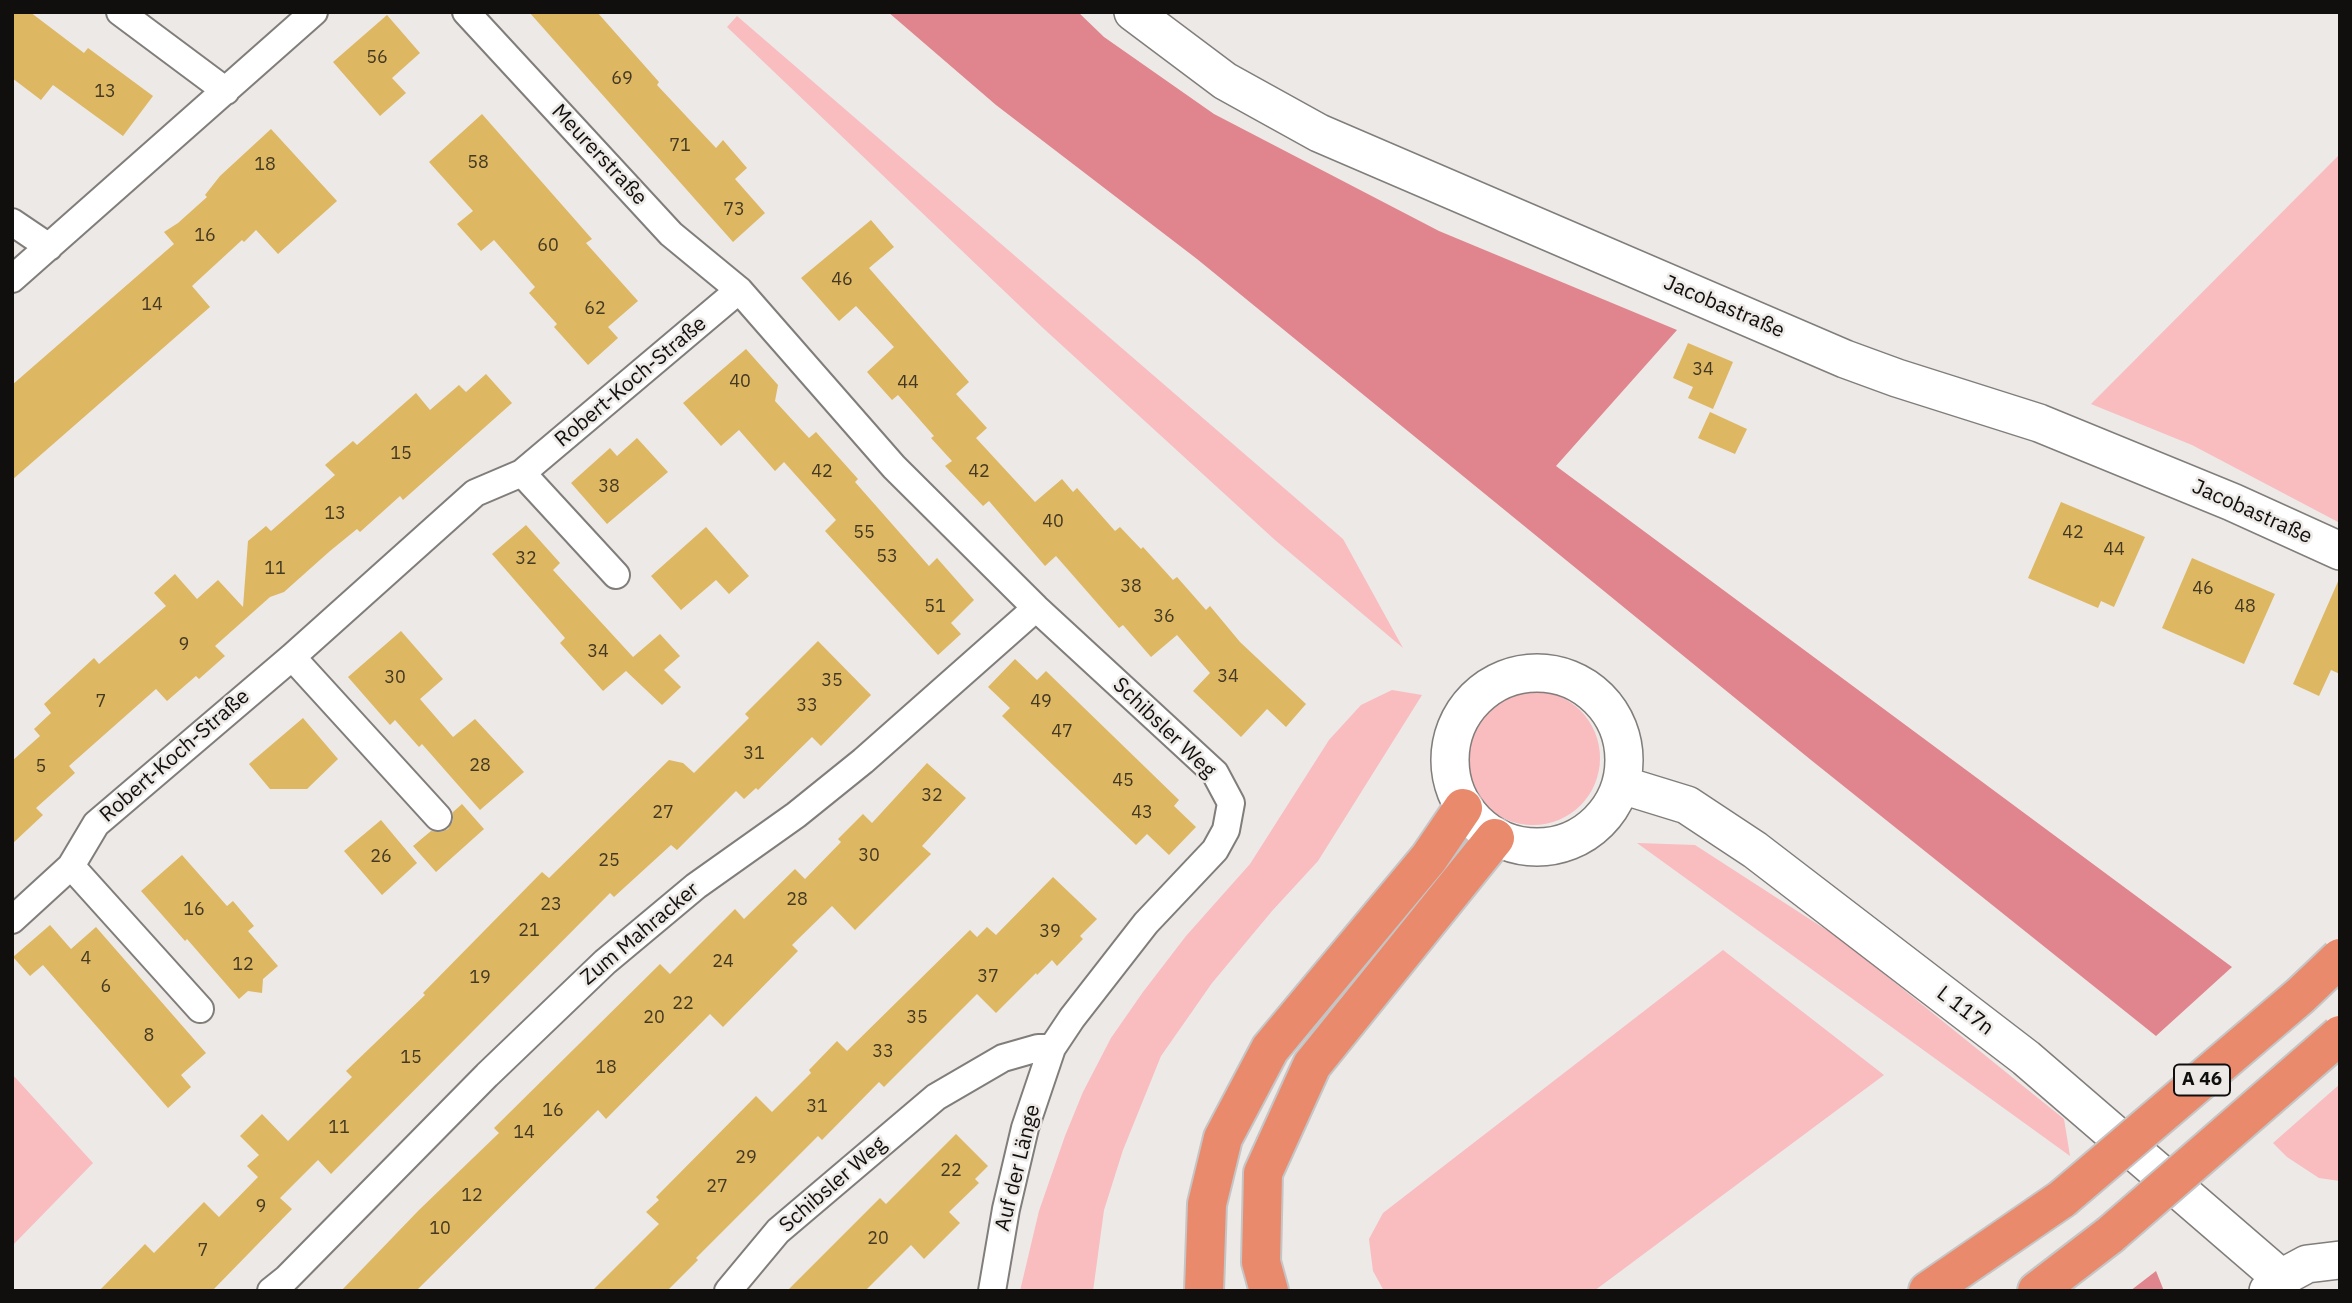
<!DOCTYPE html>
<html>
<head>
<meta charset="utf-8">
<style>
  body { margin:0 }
  #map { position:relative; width:2352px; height:1303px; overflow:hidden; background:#ece9e6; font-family:"IBM Plex Sans",sans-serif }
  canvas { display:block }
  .frame { position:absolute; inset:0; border:14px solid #100f0e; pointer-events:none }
</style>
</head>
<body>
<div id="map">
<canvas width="2352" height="1303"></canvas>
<div class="frame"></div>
</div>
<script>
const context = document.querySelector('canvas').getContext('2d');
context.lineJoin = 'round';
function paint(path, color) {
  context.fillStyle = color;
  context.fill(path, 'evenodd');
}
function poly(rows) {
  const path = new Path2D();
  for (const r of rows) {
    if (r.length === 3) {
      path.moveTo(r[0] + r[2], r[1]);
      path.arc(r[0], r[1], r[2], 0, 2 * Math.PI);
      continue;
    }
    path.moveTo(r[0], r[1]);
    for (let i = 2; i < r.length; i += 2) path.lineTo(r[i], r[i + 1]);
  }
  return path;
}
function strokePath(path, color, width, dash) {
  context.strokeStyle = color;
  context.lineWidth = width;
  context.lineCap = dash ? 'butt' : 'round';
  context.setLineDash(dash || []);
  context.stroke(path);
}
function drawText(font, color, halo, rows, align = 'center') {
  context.font = font + ' "IBM Plex Sans",sans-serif';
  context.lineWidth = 5;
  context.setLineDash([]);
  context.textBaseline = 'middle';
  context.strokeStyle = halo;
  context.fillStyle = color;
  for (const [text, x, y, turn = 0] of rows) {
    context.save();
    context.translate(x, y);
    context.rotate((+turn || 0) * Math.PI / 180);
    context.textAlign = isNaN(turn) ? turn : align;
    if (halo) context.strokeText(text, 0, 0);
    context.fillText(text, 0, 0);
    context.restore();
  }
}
const green = poly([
  [737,16,1343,539,1403,648,1275,540,1043,328,727,27],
  [2340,154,2340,523,2192,445,2091,404],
  [1392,690,1422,695,1318,861,1272,911,1212,983,1161,1056,1123,1150,1104,1210,1093,1291,1020,1291,1039,1211,1065,1136,1083,1092,1111,1038,1143,992,1186,936,1250,864,1329,740,1361,705],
  [1533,758,67],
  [1637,843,1695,845,1842,940,2064,1119,2070,1156],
  [1723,950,1884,1075,1594,1291,1384,1291,1373,1271,1369,1239,1383,1213],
  [12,1074,93,1163,12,1246],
  [2340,1084,2340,1181,2319,1178,2287,1157,2273,1143]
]);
const forest = poly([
  [888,12,1078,12,1104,37,1214,114,1439,231,1677,330,1556,466,2232,967,2156,1036,1811,760,1197,259,996,105],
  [2156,1271,2164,1291,2130,1291]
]);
const building = poly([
  [12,12,30,12,84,53,88,48,153,96,123,136,53,85,41,100,12,78],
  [529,12,597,12,659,82,657,85,716,148,723,140,747,168,735,179,765,213,733,242],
  [387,15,420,53,392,78,406,93,380,116,333,62],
  [482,114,592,239,586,243,638,301,608,327,618,338,588,365,554,327,557,324,529,293,535,287,494,240,481,251,457,224,473,211,429,162],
  [271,129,337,201,278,254,256,230,244,242,242,240,192,286,210,307,12,480,12,385,174,244,164,232,178,223,207,197,205,195,220,176],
  [871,220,894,247,869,268,969,382,956,394,987,428,976,438,1035,502,1062,479,1073,492,1077,488,1115,531,1120,527,1141,549,1143,547,1173,580,1177,577,1206,610,1210,606,1240,642,1306,704,1286,727,1267,709,1241,737,1193,691,1210,673,1177,635,1151,657,1123,625,1119,628,1056,556,1045,566,989,501,983,506,945,466,952,461,931,438,934,436,898,395,892,400,867,372,894,347,856,306,839,321,801,278],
  [1688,343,1733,362,1713,409,1688,398,1693,387,1673,378],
  [746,349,778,385,775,401,809,438,816,432,858,479,855,482,929,566,937,558,974,600,951,623,961,634,938,655,825,531,836,520,784,462,775,471,739,430,721,446,683,403],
  [486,374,512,403,403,500,400,496,360,532,357,529,330,551,284,592,270,597,215,646,225,656,199,679,196,676,167,701,156,689,69,766,75,773,36,808,43,815,12,844,12,761,40,736,34,729,51,713,44,704,94,658,99,664,166,606,154,593,175,574,197,599,218,580,243,607,248,541,266,526,271,531,335,475,325,465,353,441,357,445,416,393,430,410,459,385,466,392],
  [1710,412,1747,429,1735,454,1698,438],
  [637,438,668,472,607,524,571,483,610,448,617,456],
  [2061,502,2145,537,2114,607,2101,601,2098,608,2028,578],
  [526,525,560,563,553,570,633,657,660,634,680,656,664,670,681,687,662,705,626,671,603,691,560,643,565,638,492,554],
  [706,527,749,576,729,594,716,580,681,610,651,576],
  [2192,558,2275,594,2244,664,2162,628],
  [2340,577,2340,674,2331,670,2319,696,2293,684],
  [401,631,443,679,420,699,453,737,475,719,524,772,480,810,422,744,419,747,395,720,390,725,348,677],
  [818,641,871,695,821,746,812,737,758,790,756,788,744,799,736,791,677,850,671,845,614,897,610,893,331,1174,318,1160,280,1198,292,1209,212,1291,99,1291,145,1244,154,1253,204,1202,219,1217,258,1177,247,1166,259,1155,240,1136,262,1114,288,1141,352,1077,346,1071,425,995,423,993,542,872,549,878,669,760,683,763,694,773,749,718,745,714],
  [1015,659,1037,680,1046,671,1179,800,1174,806,1196,827,1169,855,1147,834,1136,845,1002,716,1010,708,988,687],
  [303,718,338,759,307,789,270,789,249,764],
  [927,763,966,798,922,846,931,854,855,930,832,906,792,945,798,951,723,1027,710,1014,606,1119,598,1110,416,1291,341,1291,419,1210,499,1133,494,1128,660,964,670,974,735,909,744,919,795,869,805,879,841,842,838,839,863,814,872,823],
  [462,804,484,829,436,872,413,846,431,831,441,832,448,829,453,821,453,812],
  [381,820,417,863,382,895,344,851],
  [182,855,227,906,233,901,254,926,248,931,278,966,263,979,262,993,248,991,239,999,187,939,185,941,141,891],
  [1053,877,1097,919,1080,936,1083,939,1057,966,1052,960,1037,975,1036,973,996,1013,977,994,884,1087,879,1082,822,1140,818,1136,696,1258,698,1260,667,1291,592,1291,659,1224,646,1212,659,1200,656,1197,756,1096,772,1112,811,1073,809,1070,837,1041,847,1051,970,930,977,937,987,927,996,935],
  [50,925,71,949,96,927,206,1053,181,1075,191,1087,168,1108,43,965,30,976,13,957],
  [956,1134,988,1166,975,1179,979,1183,949,1212,960,1223,924,1259,911,1245,865,1291,787,1291,880,1198,886,1204]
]);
const street = poly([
  [120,12,226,91],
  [466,12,671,234,739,290,894,467,1036,608,1215,773,1231,803,1226,830,1215,850,1146,923,1072,1018,1052,1048,1038,1048,1003,1058,936,1097,778,1231,728,1291],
  [12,222,49,247],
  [12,279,314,12],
  [522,473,616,575],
  [292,657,438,817],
  [71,866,200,1009],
  [12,920,71,866,96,824,292,657,475,493,522,473,739,290],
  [271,1291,286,1279,487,1075,605,962,696,886,796,815,863,761,1036,608],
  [992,1291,1006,1209,1025,1128,1052,1048]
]);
const secondary = poly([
  [1133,12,1225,81,1319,133,1845,359,1897,378,2039,423,2232,502,2340,551],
  [1537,760,87],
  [1622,785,1687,805,1755,850,2026,1058,2281,1278],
  [2268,1291,2281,1278,2307,1264,2340,1260]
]);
const highway = poly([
  [1204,1291,1207,1204,1223,1138,1270,1049,1429,858,1463,808],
  [1269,1291,1261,1262,1263,1173,1312,1065,1495,838],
  [1928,1291,2062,1199],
  [2037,1291,2110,1235]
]);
const highwayBridge = poly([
  [2062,1199,2300,996,2340,958],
  [2110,1235,2340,1035]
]);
const numberNames = [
  ["56",377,58],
  ["69",622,79],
  ["13",105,92],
  ["71",680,146],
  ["58",478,163],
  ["18",265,165],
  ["73",734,210],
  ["16",205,236],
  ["60",548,246],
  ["46",842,280],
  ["14",152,305],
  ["62",595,309],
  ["34",1703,370],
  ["40",740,382],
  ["44",908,383],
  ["15",401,454],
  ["42",822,472],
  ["42",979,472],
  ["38",609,487],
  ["13",335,514],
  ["40",1053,522],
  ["55",864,533],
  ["42",2073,533],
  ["44",2114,550],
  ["53",887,557],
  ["32",526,559],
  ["11",275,569],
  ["38",1131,587],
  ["46",2203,589],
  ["51",935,607],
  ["48",2245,607],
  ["36",1164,617],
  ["9",184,645],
  ["34",598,652],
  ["34",1228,677],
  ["30",395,678],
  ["35",832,681],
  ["7",101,702],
  ["49",1041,702],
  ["33",807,706],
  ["47",1062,732],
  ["31",754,754],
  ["28",480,766],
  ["5",41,767],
  ["45",1123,781],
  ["32",932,796],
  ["27",663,813],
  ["43",1142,813],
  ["30",869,856],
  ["26",381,857],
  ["25",609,861],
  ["28",797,900],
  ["23",551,905],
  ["16",194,910],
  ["21",529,931],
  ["39",1050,932],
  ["4",86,959],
  ["24",723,962],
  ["12",243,965],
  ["37",988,977],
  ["19",480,978],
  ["6",106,987],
  ["22",683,1004],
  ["20",654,1018],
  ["35",917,1018],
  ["8",149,1036],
  ["33",883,1052],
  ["15",411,1058],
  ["18",606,1068],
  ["31",817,1107],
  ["16",553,1111],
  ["11",339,1128],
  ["14",524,1133],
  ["29",746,1158],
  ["22",951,1171],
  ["27",717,1187],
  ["12",472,1196],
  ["9",261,1207],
  ["10",440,1229],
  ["20",878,1239],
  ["7",203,1251]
];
const shields = [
  [2202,1080,56]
];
const shieldNames = [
  ["A 46",2202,1080]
];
const streetNames = [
  ["Meurerstraße",599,155,47],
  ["Jacobastraße",1724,307,23],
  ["Robert-Koch-Straße",631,382,-40],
  ["Jacobastraße",2252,512,24],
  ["Schibsler Weg",1164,728,44],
  ["Robert-Koch-Straße",175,756,-41],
  ["Zum Mahracker",640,934,-40],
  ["L 117n",1965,1011,38],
  ["Auf der Länge",1018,1168,-76],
  ["Schibsler Weg",833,1185,-41]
];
paint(green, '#f9bcbf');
paint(forest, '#e0858d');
paint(building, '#deb763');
strokePath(street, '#807d7b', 30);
strokePath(secondary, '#807d7b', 40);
strokePath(highway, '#c6c5c5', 42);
strokePath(street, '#fff', 26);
strokePath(secondary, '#fff', 37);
strokePath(highway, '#e98a6d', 38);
strokePath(highwayBridge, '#c6c5c5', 42, []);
strokePath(highwayBridge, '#e98a6d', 38);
drawText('18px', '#443923', null, numberNames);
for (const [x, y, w] of shields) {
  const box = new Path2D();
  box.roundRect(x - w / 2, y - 15.5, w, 31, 5);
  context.fillStyle = '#ece9e6';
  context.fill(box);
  strokePath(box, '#100f0e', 2);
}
drawText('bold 19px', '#100f0e', null, shieldNames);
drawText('21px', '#100f0e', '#ece9e6', streetNames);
</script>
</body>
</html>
